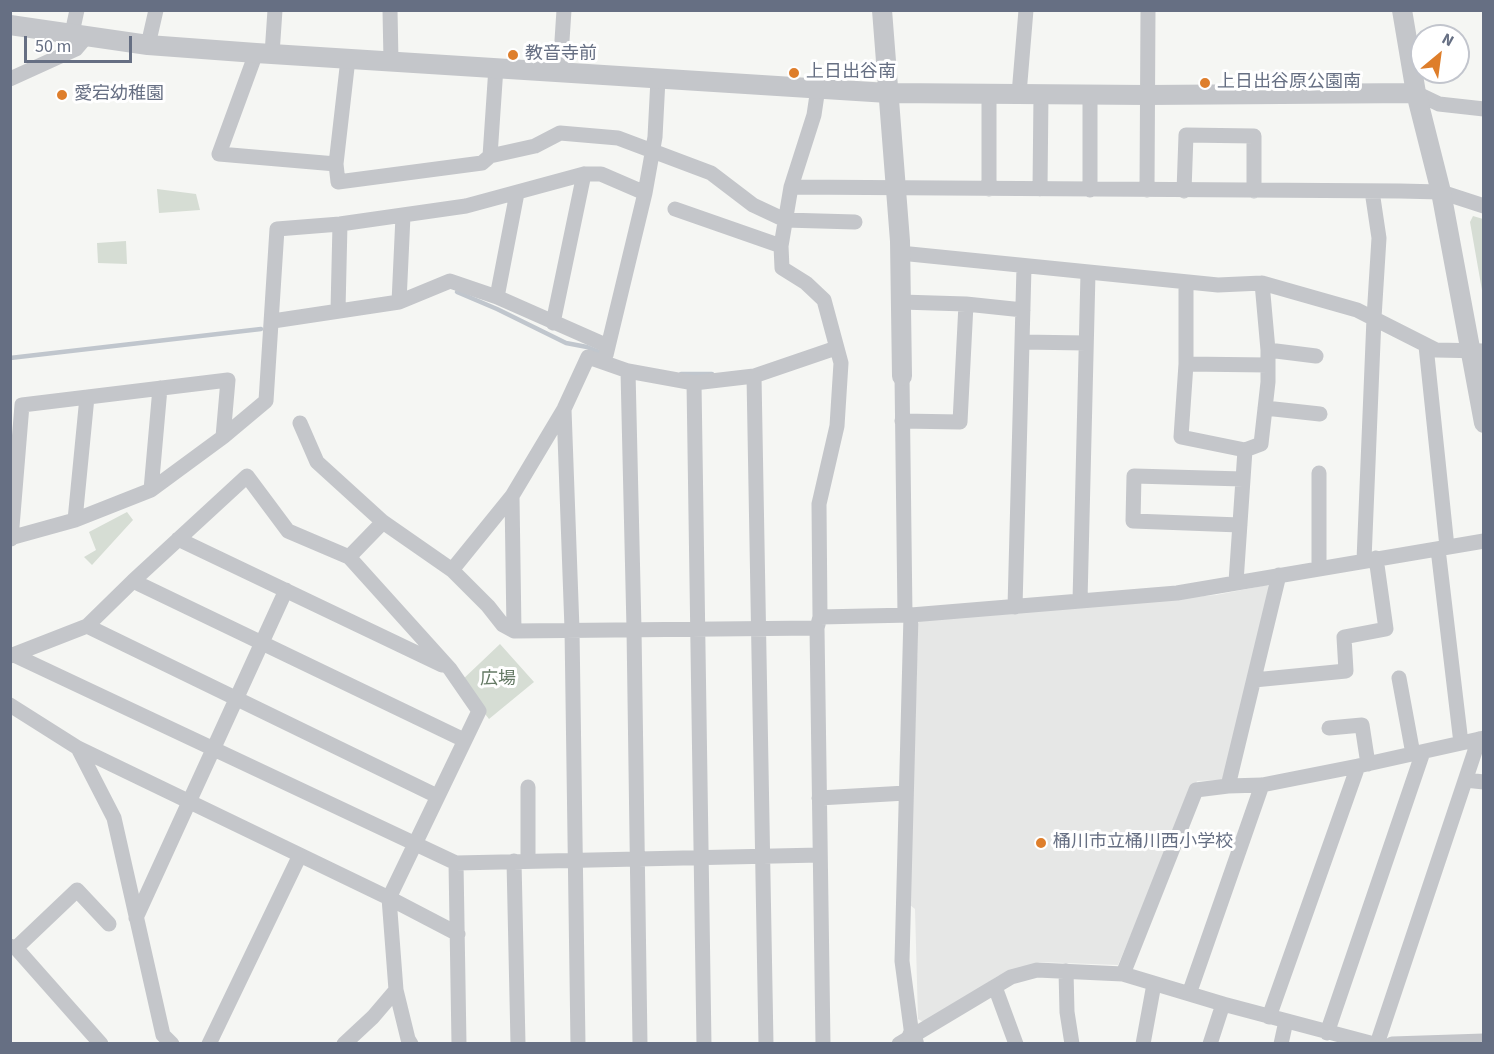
<!DOCTYPE html>
<html>
<head>
<meta charset="utf-8">
<style>
  body { margin:0 }
  #map { position:relative; width:1494px; height:1054px; overflow:hidden; background:#f5f6f3; font-family:"Source Sans 3",sans-serif }
  canvas { display:block }
  .frame { position:absolute; inset:0; border:12px solid #666f83; pointer-events:none }
  .north { position:absolute; left:1410px; top:24px; width:60px; height:60px; box-sizing:border-box; background:#fff; border:2px solid #c2c5cd; border-radius:50%; rotate:29deg; font-size:16px; font-weight:700; line-height:24px; text-align:center; color:#666f83 }
  .north::after { content:''; display:block; margin:auto; width:21px; height:27px; background:#de7e2b; clip-path:polygon(50% 0,100% 100%,50% 72%,0 100%) }
  .scale { position:absolute; left:24px; top:36px; width:108px; height:27px; box-sizing:border-box; border:3px solid #666f83; border-top:0; padding-left:8px; font-size:18px; line-height:21px; white-space:nowrap; color:#666f83; -webkit-text-stroke:4px #fff; paint-order:stroke }
</style>
</head>
<body>
<div id="map">
<canvas width="1494" height="1054"></canvas>
<div class="frame"></div>
<div class="north">N</div>
<div class="scale">50 m</div>
</div>
<script>
const context = document.querySelector('canvas').getContext('2d');
context.lineJoin = 'round';
function paint(path, color) {
  context.fillStyle = color;
  context.fill(path, 'evenodd');
}
function poly(rows) {
  const path = new Path2D();
  for (const r of rows) {
    path.moveTo(r[0], r[1]);
    for (let i = 2; i < r.length; i += 2) path.lineTo(r[i], r[i + 1]);
  }
  return path;
}
function strokePath(path, color, width, dash) {
  context.strokeStyle = color;
  context.lineWidth = width;
  context.lineCap = dash ? 'butt' : 'round';
  context.setLineDash(dash || []);
  context.stroke(path);
}
function drawText(font, color, halo, rows, align = 'center') {
  context.font = font + ' "Source Sans 3","Noto Sans JP",sans-serif';
  context.lineWidth = 6;
  context.setLineDash([]);
  context.textBaseline = 'middle';
  context.strokeStyle = halo;
  context.fillStyle = color;
  for (const [text, x, y, turn = 0] of rows) {
    context.save();
    context.translate(x, y);
    context.rotate((+turn || 0) * Math.PI / 180);
    context.textAlign = isNaN(turn) ? turn : align;
    if (halo) context.strokeText(text, 0, 0);
    context.fillText(text, 0, 0);
    context.restore();
  }
}
const built = poly([
  [1267,585,1272,589,1223,780,1197,781,1118,965,1039,962,998,976,925,1023,918,1019,915,909,910,905,918,624,921,619,1216,595]
]);
const green = poly([
  [157,189,196,194,200,210,159,213],
  [1473,216,1483,219,1483,296,1470,222],
  [126,241,127,264,98,263,97,243],
  [127,512,133,520,92,565,84,557,96,550,89,532],
  [500,644,534,682,489,719,460,682]
]);
const stream = poly([
  [457,292,497,309,566,343,587,347,604,354],
  [10,358,261,329],
  [681,374,712,374]
]);
const minor = poly([
  [390,10,391,61],
  [72,33,77,10],
  [148,45,156,10],
  [256,53,219,154,336,164,348,59],
  [272,54,275,10],
  [560,71,564,10],
  [10,79,76,49,87,36],
  [818,88,814,115,791,187,781,246,782,268,806,283,824,300,841,363,837,426,819,504,820,617,817,628,823,1044],
  [1416,93,1439,104,1484,109],
  [989,94,989,189],
  [1019,94,1026,10],
  [1090,94,1090,190],
  [490,156,496,67],
  [336,164,338,182,482,163,490,156,535,146,560,133,618,138,711,173,753,205,785,220,855,222],
  [791,187,1400,191,1441,192,1484,206],
  [1040,189,1041,94],
  [1147,190,1148,10],
  [1184,191,1186,135,1254,136,1254,191],
  [675,209,781,246],
  [900,253,1218,285,1262,283,1357,310,1436,350,1484,351],
  [1186,282,1186,364,1181,437,1245,450],
  [497,297,517,193],
  [399,302,403,216],
  [901,302,966,304,960,422,902,421],
  [966,304,1023,310],
  [338,310,340,224],
  [273,321,399,302,450,281,497,297,608,346],
  [553,323,584,174],
  [1022,342,1086,343],
  [1426,346,1447,547],
  [1268,350,1316,356],
  [606,355,645,193,655,137,658,79],
  [1186,364,1268,365],
  [628,371,634,629,640,1044],
  [754,376,766,1044],
  [902,376,905,615],
  [694,383,704,1044],
  [1265,408,1320,414],
  [564,409,572,629,578,1044],
  [300,423,317,462,383,522,452,570,488,606,503,625,514,631],
  [1319,473,1319,568],
  [151,490,160,388],
  [512,496,514,631,817,628],
  [75,520,87,397],
  [1240,525,1133,521,1134,476,1243,479],
  [10,538,75,520,151,490,223,437,266,401,277,229,340,224,466,206,584,174,601,174,645,193],
  [11,539,22,405,228,380,223,437],
  [178,539,442,665],
  [1438,549,1461,743],
  [349,557,383,522],
  [1364,560,1374,318,1379,238,1372,191],
  [452,570,512,496,564,409,588,357,628,371,694,383,754,376,836,348],
  [133,581,464,740],
  [1236,582,1245,450,1261,444,1268,382,1268,350,1262,283],
  [1080,601,1088,273],
  [1015,607,1024,267],
  [911,615,902,961,912,1036],
  [820,617,911,615,1177,593,1484,541],
  [87,626,437,796],
  [14,655,456,863,820,855],
  [10,656,87,626,133,581,247,476,288,531,349,557,450,669,479,711,389,898,396,990,373,1017,344,1044],
  [1399,678,1413,754],
  [1254,680,1346,671,1344,637,1386,629,1376,558],
  [10,705,78,748,389,898,458,934],
  [1329,728,1362,725,1368,764],
  [78,748,114,818,163,1035,172,1044],
  [1465,780,1484,782],
  [1228,786,1279,575],
  [819,798,906,793],
  [514,861,518,1044],
  [528,861,528,787],
  [456,863,459,1044],
  [136,918,286,590],
  [10,946,16,948,101,1044],
  [16,948,77,890,109,924],
  [1066,971,1067,1012,1072,1044],
  [1123,974,1196,790,1228,786,1262,785,1358,766,1484,738],
  [995,987,1016,1044],
  [396,990,408,1039,411,1044],
  [1189,994,1262,785],
  [1269,1017,1358,766],
  [1327,1033,1423,752],
  [209,1044,300,855],
  [899,1044,1011,977,1037,970,1123,974,1223,1004,1374,1044],
  [1143,1044,1154,984],
  [1210,1044,1223,1004],
  [1281,1044,1286,1021],
  [1377,1044,1479,739],
  [1392,1044,1484,1041]
]);
const tertiary = poly([
  [882,10,900,241,902,376],
  [1402,10,1416,93,1441,192,1484,423],
  [10,25,148,45,256,53,888,93,1147,95,1416,93],
  [912,1036,914,1044]
]);
const markers = [
  [513,55,6,"#de7e2b"],
  [794,73,6,"#de7e2b"],
  [1205,83,6,"#de7e2b"],
  [62,95,6,"#de7e2b"],
  [1041,843,6,"#de7e2b"]
];
const poiNames = [
  ["教音寺前",525,55],
  ["上日出谷南",806,73],
  ["上日出谷原公園南",1217,83],
  ["愛宕幼稚園",74,95],
  ["桶川市立桶川西小学校",1053,843]
];
const parkNames = [
  ["広場",498,680]
];
paint(built, '#e6e7e6');
paint(green, '#d6ddd4');
strokePath(stream, '#c0c6cd', 4.5);
strokePath(minor, '#c4c6ca', 15);
strokePath(tertiary, '#c4c6ca', 20);
for (const [x, y, r, color] of markers) {
  const dot = new Path2D();
  dot.arc(x, y, r, 0, 2 * Math.PI);
  context.fillStyle = color;
  context.fill(dot);
  strokePath(dot, '#fff', 2);
}
drawText('18px', '#666f83', '#fff', poiNames, 'left');
drawText('18px', '#657a65', '#fff', parkNames);
</script>
</body>
</html>
